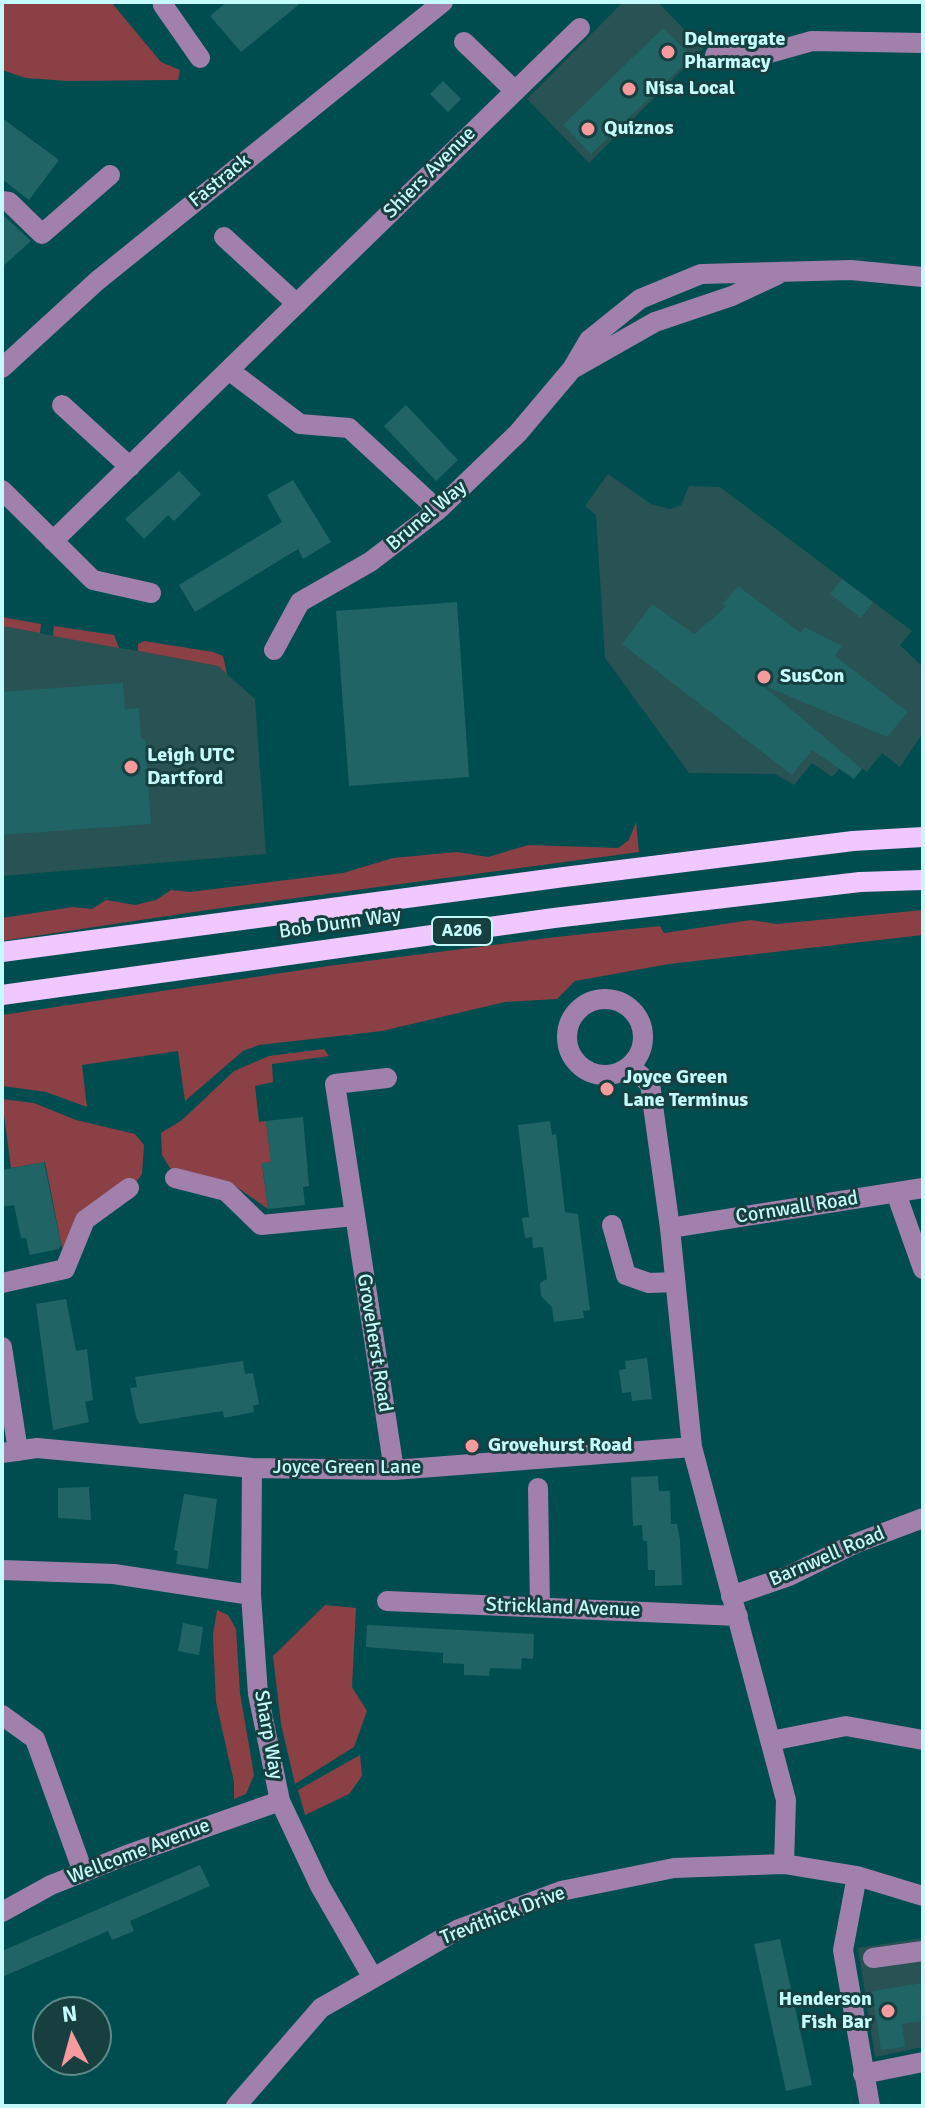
<!DOCTYPE html>
<html>
<head>
<meta charset="utf-8">
<style>
  body { margin:0 }
  #map { position:relative; width:925px; height:2108px; overflow:hidden; background:#004d4f; font-family:Signika,sans-serif }
  canvas { display:block }
  .frame { position:absolute; inset:0; border:4px solid #c4fafb; pointer-events:none }
  .north { position:absolute; left:32px; top:1996px; width:80px; height:80px; box-sizing:border-box; background:#183f40; border:2px solid #5d8a8b; border-radius:50%; rotate:354deg; font-size:22px; font-weight:700; line-height:32px; text-align:center; color:#c4fafb }
  .north::after { content:''; display:block; margin:auto; width:28px; height:36px; background:#f59b9e; clip-path:polygon(50% 0,100% 100%,50% 72%,0 100%) }
</style>
</head>
<body>
<div id="map">
<canvas width="925" height="2108"></canvas>
<div class="frame"></div>
<div class="north">N</div>
</div>
<script>
const context = document.querySelector('canvas').getContext('2d');
context.lineJoin = 'round';
function paint(path, color) {
  context.fillStyle = color;
  context.fill(path, 'evenodd');
}
function poly(rows) {
  const path = new Path2D();
  for (const r of rows) {
    if (r.length === 3) {
      path.moveTo(r[0] + r[2], r[1]);
      path.arc(r[0], r[1], r[2], 0, 2 * Math.PI);
      continue;
    }
    path.moveTo(r[0], r[1]);
    for (let i = 2; i < r.length; i += 2) path.lineTo(r[i], r[i + 1]);
  }
  return path;
}
function strokePath(path, color, width, dash) {
  context.strokeStyle = color;
  context.lineWidth = width;
  context.lineCap = dash ? 'butt' : 'round';
  context.setLineDash(dash || []);
  context.stroke(path);
}
function drawText(font, color, halo, rows, align = 'center') {
  context.font = font + ' Signika,sans-serif';
  context.lineWidth = 6;
  context.setLineDash([]);
  context.textBaseline = 'middle';
  context.strokeStyle = halo;
  context.fillStyle = color;
  for (const [text, x, y, turn = 0] of rows) {
    context.save();
    context.translate(x, y);
    context.rotate((+turn || 0) * Math.PI / 180);
    context.textAlign = isNaN(turn) ? turn : align;
    if (halo) context.strokeText(text, 0, 0);
    context.fillText(text, 0, 0);
    context.restore();
  }
}
const built = poly([
  [623,2,658,2,703,49,589,163,527,99],
  [608,474,651,504,670,509,681,505,689,486,720,487,912,631,900,645,923,667,923,733,900,767,882,753,867,772,848,759,832,777,812,763,794,785,775,774,689,773,605,658,596,515,585,506],
  [2,626,218,666,255,699,266,854,2,876],
  [923,1938,923,2047,875,2057,858,1948]
]);
const green = poly([
  [2,2,111,2,161,62,180,70,178,80,67,81,26,78,2,70],
  [2,617,41,624,40,633,2,626],
  [54,626,114,635,119,648,53,636],
  [144,641,213,652,223,656,227,674,218,666,138,651,138,644],
  [636,822,639,852,207,910,2,941,2,918,73,907,92,909,106,900,135,905,156,900,171,890,190,892,343,873,393,858,457,852,488,857,528,845,618,848,629,840],
  [923,910,923,935,669,964,575,981,557,999,505,1002,382,1031,259,1045,243,1051,185,1101,178,1051,82,1065,87,1107,46,1092,2,1086,2,1015,328,966,556,937,660,926,664,933,751,920,777,924],
  [324,1049,329,1056,272,1064,273,1082,255,1086,259,1122,266,1121,271,1162,262,1164,268,1209,228,1181,180,1174,170,1168,162,1155,161,1133,182,1120,234,1071,269,1056],
  [2,1099,34,1103,76,1120,135,1134,144,1145,142,1174,136,1182,84,1219,62,1248,45,1162,11,1168],
  [325,1605,356,1608,352,1687,367,1711,354,1747,295,1784,281,1724,273,1656],
  [217,1610,228,1615,236,1629,240,1693,254,1775,246,1794,234,1799,234,1782,216,1702,213,1635],
  [360,1755,362,1776,349,1794,305,1815,298,1790]
]);
const building = poly([
  [227,2,302,2,241,52,210,16],
  [663,28,692,57,591,154,563,125],
  [443,81,461,99,448,112,430,94],
  [2,118,59,160,29,200,2,179],
  [2,214,31,241,2,267],
  [406,405,458,460,436,481,384,426],
  [179,471,201,494,174,521,168,515,144,539,125,519],
  [293,480,331,542,303,559,298,549,195,612,179,585,282,522,267,495],
  [842,579,873,602,861,618,830,594],
  [738,586,801,633,805,627,842,646,835,656,908,712,887,737,762,685,862,769,854,779,812,750,792,775,622,644,652,604,694,634,727,606,723,604],
  [457,602,469,777,349,786,336,611],
  [123,683,125,709,139,708,141,739,145,739,151,824,2,835,2,692],
  [303,1117,309,1186,303,1187,305,1205,268,1209,262,1163,271,1162,266,1121],
  [550,1121,552,1135,556,1134,565,1212,578,1214,590,1310,583,1311,584,1318,554,1322,552,1307,541,1296,540,1283,547,1279,543,1247,533,1248,532,1237,525,1238,522,1218,529,1217,518,1125],
  [44,1162,61,1244,59,1249,30,1255,26,1238,21,1238,14,1205,2,1207,2,1170],
  [66,1299,76,1351,87,1349,93,1400,85,1402,89,1422,53,1430,36,1304],
  [647,1358,652,1399,632,1401,631,1392,622,1393,619,1370,626,1369,625,1361],
  [243,1361,245,1374,253,1373,259,1404,253,1406,254,1412,224,1418,223,1411,140,1424,136,1417,130,1388,137,1387,135,1377],
  [658,1476,659,1491,670,1491,671,1524,677,1524,680,1540,682,1585,655,1586,655,1570,648,1570,647,1541,643,1541,642,1525,633,1526,631,1477],
  [89,1487,91,1520,58,1518,58,1488],
  [184,1494,217,1499,208,1569,176,1564,178,1551,174,1550],
  [183,1623,203,1627,199,1655,178,1651],
  [367,1625,534,1634,533,1659,522,1658,521,1669,490,1668,489,1676,464,1675,464,1664,443,1663,443,1653,366,1647],
  [200,1865,210,1886,130,1921,134,1931,112,1940,108,1931,2,1977,2,1951],
  [780,1939,812,2085,786,2091,754,1944],
  [923,1983,923,2021,902,2024,905,2047,881,2050,872,1991]
]);
const minor = poly([
  [165,2,163,5,200,58],
  [464,42,514,90],
  [715,55,762,55,812,41,923,43],
  [2,201,9,202,42,234,110,175],
  [224,237,297,304],
  [2,368,97,281,443,2],
  [574,368,655,322,732,296,777,275],
  [230,371,300,424,349,428,438,510],
  [62,405,130,467],
  [2,490,93,580,151,593],
  [53,541,580,28],
  [274,650,300,602,370,562,438,510,518,433,572,369,589,340,640,299,701,274,851,270,923,277],
  [605,1037,38],
  [630,1066,650,1084,670,1228,692,1447,786,1800,784,1864],
  [387,1078,335,1084,394,1470],
  [175,1178,226,1191,261,1225,355,1216],
  [896,1193,923,1269],
  [612,1225,626,1275,649,1283,675,1282],
  [670,1228,923,1188],
  [2,1283,65,1269,85,1220,129,1188],
  [2,1347,18,1451],
  [2,1453,37,1448,252,1468,394,1470,692,1447],
  [252,1468,251,1595,258,1694,280,1801,320,1886,373,1978],
  [538,1488,540,1607],
  [2,1570,114,1574,251,1595],
  [731,1596,789,1576,854,1544,923,1518],
  [387,1601,738,1616],
  [2,1715,35,1739,83,1872],
  [771,1741,846,1726,923,1740],
  [857,1876,843,1950,870,2106],
  [2,1912,51,1885,127,1855,280,1801],
  [873,1958,923,1951],
  [863,2074,923,2062],
  [236,2106,321,2008,459,1929,561,1891,674,1868,784,1864,857,1876,923,1896]
]);
const major = poly([
  [2,952,564,877,853,841,923,837],
  [2,995,554,918,860,882,923,880]
]);
const markers = [
  [668,52,8,"#f59b9e"],
  [629,89,8,"#f59b9e"],
  [588,129,8,"#f59b9e"],
  [764,677,8,"#f59b9e"],
  [131,767,8,"#f59b9e"],
  [607,1089,8,"#f59b9e"],
  [472,1446,8,"#f59b9e"],
  [888,2011,8,"#f59b9e"]
];
const shields = [
  [462,931,60]
];
const shieldNames = [
  ["A206",462,931]
];
const poiNames = [
  ["Delmergate",684,40],
  ["Pharmacy",684,63],
  ["Nisa Local",645,89],
  ["Quiznos",604,129],
  ["SusCon",780,677],
  ["Leigh UTC",147,756],
  ["Dartford",147,779],
  ["Joyce Green",623,1078],
  ["Lane Terminus",623,1101],
  ["Grovehurst Road",488,1446],
  ["Henderson",872,2000,"right"],
  ["Fish Bar",872,2023,"right"]
];
const streetNames = [
  ["Shiers Avenue",430,173,-45],
  ["Fastrack",220,181,-39],
  ["Brunel Way",427,516,-40],
  ["Bob Dunn Way",340,924,-8],
  ["Cornwall Road",797,1208,-9],
  ["Groveherst Road",374,1343,81],
  ["Joyce Green Lane",347,1468],
  ["Barnwell Road",827,1557,-23],
  ["Strickland Avenue",563,1608,2],
  ["Sharp Way",268,1735,80],
  ["Wellcome Avenue",139,1852,-21],
  ["Trevithick Drive",503,1916,-21]
];
paint(built, '#285253');
paint(green, '#8a4045');
paint(building, '#216465');
strokePath(minor, '#a180ac', 20);
strokePath(major, '#f0c7fe', 20);
for (const [x, y, r, color] of markers) {
  const dot = new Path2D();
  dot.arc(x, y, r, 0, 2 * Math.PI);
  context.fillStyle = color;
  context.fill(dot);
  strokePath(dot, '#183f40', 3);
}
for (const [x, y, w] of shields) {
  const box = new Path2D();
  box.roundRect(x - w / 2, y - 14, w, 28, 6);
  context.fillStyle = '#183f40';
  context.fill(box);
  strokePath(box, '#c4fafb', 2);
}
drawText('bold 18px', '#c4fafb', null, shieldNames);
drawText('bold 20px', '#c4fafb', '#183f40', poiNames, 'left');
drawText('20px', '#c4fafb', '#183f40', streetNames);
</script>
</body>
</html>
